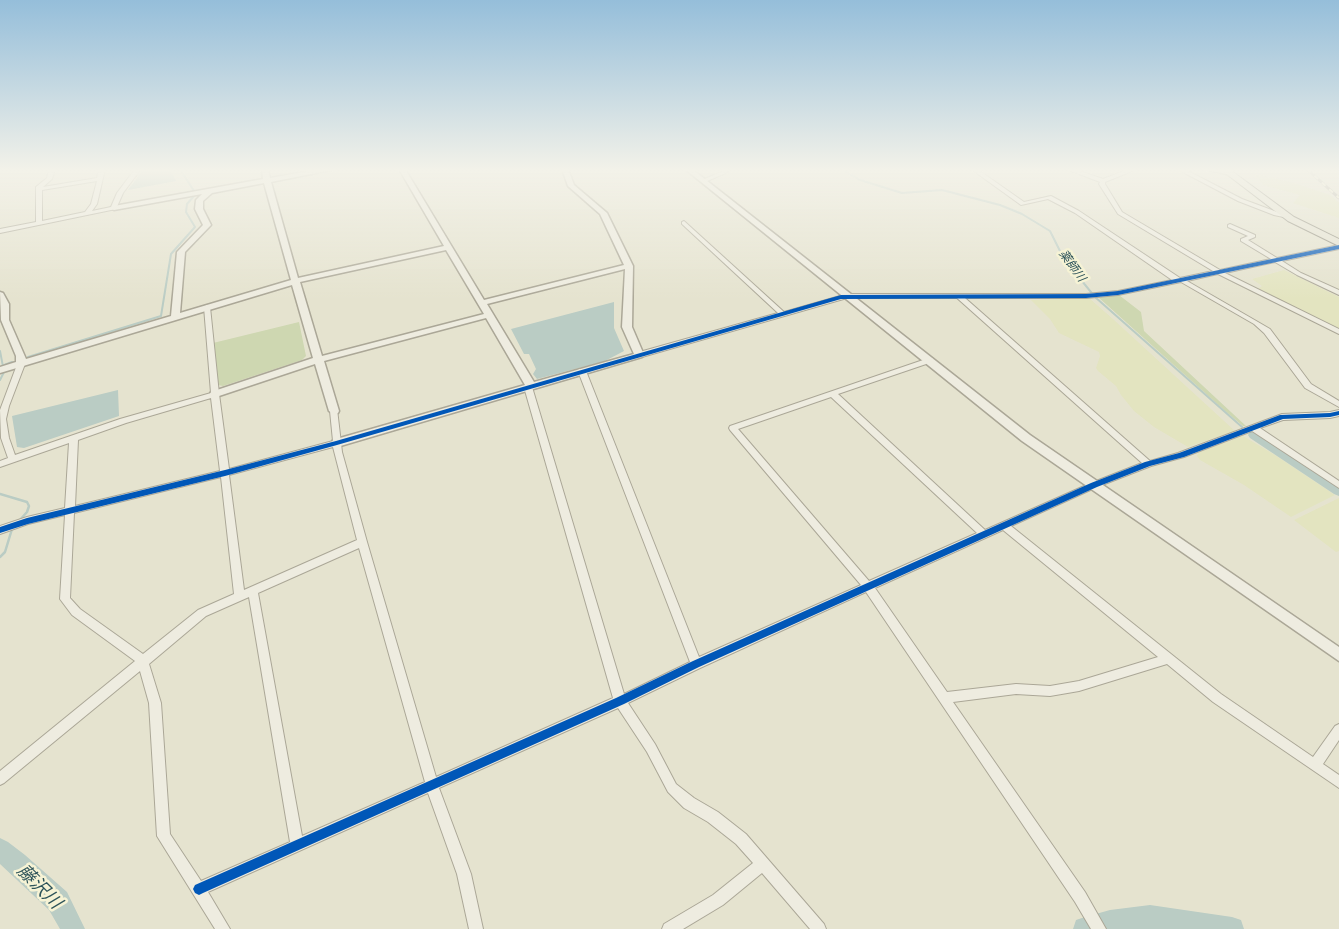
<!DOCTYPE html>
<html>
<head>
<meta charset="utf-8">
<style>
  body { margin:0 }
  canvas { display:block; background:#e5e3cf }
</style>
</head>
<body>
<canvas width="1339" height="929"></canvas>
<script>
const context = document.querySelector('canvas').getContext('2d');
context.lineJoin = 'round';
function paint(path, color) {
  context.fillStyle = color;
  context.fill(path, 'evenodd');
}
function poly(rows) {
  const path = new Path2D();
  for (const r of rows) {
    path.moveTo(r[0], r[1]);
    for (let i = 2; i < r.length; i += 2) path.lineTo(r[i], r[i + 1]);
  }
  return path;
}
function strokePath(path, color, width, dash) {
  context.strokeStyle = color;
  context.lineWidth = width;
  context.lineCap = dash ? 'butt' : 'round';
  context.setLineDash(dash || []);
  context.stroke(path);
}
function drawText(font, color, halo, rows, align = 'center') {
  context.font = font + ' Lora,"Noto Sans JP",serif';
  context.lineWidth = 5;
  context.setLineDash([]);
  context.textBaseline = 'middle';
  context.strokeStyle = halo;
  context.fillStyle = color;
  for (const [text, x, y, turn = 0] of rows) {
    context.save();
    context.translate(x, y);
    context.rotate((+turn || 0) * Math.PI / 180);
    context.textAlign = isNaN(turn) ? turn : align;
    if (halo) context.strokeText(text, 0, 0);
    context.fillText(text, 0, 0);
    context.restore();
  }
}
const farmland = poly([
  [1255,174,1294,183,1330,195,1339,203,1339,218,1293,203,1300,195,1263,185],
  [1284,270,1339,297,1339,329,1258,289,1262,286,1252,279],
  [1089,298,1113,319,1235,431,1188,447,1154,427,1134,411,1121,395,1116,386,1098,371,1096,368,1100,356,1099,352,1059,333,1050,319,1031,300],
  [1243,436,1275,455,1335,495,1291,517,1244,485,1200,460,1197,456,1198,453],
  [1339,498,1339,551,1336,552,1294,520]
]);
const green = poly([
  [1119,295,1141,312,1144,331,1246,426,1243,426,1224,410,1098,297],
  [299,322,306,356,302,360,223,386,218,385,213,343]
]);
const water = poly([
  [146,169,170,169,176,181,128,190,142,171],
  [614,302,614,328,624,351,605,361,537,379,533,374,536,369,529,354,524,354,511,329],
  [118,390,119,416,24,448,17,447,12,416]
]);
const streamFar1 = poly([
  [841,169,860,180,902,193,942,190,1000,205,1022,214,1050,231,1064,259,1095,297,1242,427],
  [0,351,4,372,0,380],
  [28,357,161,316,171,254,195,227,186,212,187,204,194,196,194,191,180,169],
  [4,365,12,362]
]);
const stream = poly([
  [0,494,27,502,29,506,27,512,19,521],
  [0,557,5,552,12,529]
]);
const river = poly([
  [1255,430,1339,483,1339,496,1334,494,1250,438,1248,435,1250,432,1255,430],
  [0,838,8,842,25,855,67,892,85,929,60,929,49,910,0,864,0,838],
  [1150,905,1232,917,1241,920,1244,929,1073,929,1076,920,1085,917,1110,910,1150,905]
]);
const minor = poly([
  [49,169,55,169,52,179,43,187,97,178,99,169,105,169,97,204,92,211,111,207,117,193,135,169,141,169,123,193,116,209,0,233,0,229,36,222,36,187,47,178,49,169],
  [97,181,91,204,85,212,42,221,42,190,97,181],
  [971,169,977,169,1024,202,1051,196,1079,211,1180,278,1213,271,1118,214,1099,184,1100,182,1066,169,1074,169,1103,179,1129,169,1137,169,1105,182,1105,184,1122,212,1220,270,1271,259,1241,241,1241,239,1248,236,1228,227,1228,225,1230,224,1255,235,1255,237,1248,240,1277,258,1339,245,1339,249,1282,261,1301,273,1339,290,1339,295,1297,275,1275,262,1225,273,1339,329,1339,334,1218,274,1187,281,1258,322,1270,329,1311,384,1339,401,1339,407,1305,388,1264,333,1254,324,1181,282,1118,295,1086,298,965,298,1150,461,1178,453,1282,414,1330,412,1339,410,1339,416,1330,418,1283,420,1260,428,1339,481,1339,488,1252,431,1184,457,1151,466,1097,487,1011,526,1221,694,1313,757,1335,726,1339,724,1339,740,1323,764,1339,775,1339,788,1213,702,1167,664,1079,691,1050,696,1016,694,953,702,1085,892,1106,929,1091,929,1075,902,866,592,700,668,628,703,655,744,676,784,694,798,718,812,746,834,824,924,826,929,810,929,762,873,723,905,683,929,662,929,664,924,713,895,753,863,736,844,708,822,684,808,668,792,647,752,618,708,439,788,471,874,483,929,469,929,457,874,428,793,208,892,230,929,215,929,157,836,149,703,140,671,4,783,0,785,0,771,135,661,72,615,60,599,65,515,28,524,0,534,0,526,27,517,65,508,69,443,0,467,0,461,8,458,1,438,0,410,18,362,21,362,25,364,9,406,6,419,9,438,15,455,120,419,211,393,204,307,207,305,210,307,219,394,229,469,333,441,330,411,334,408,337,409,342,452,367,542,436,777,613,698,524,387,525,385,528,385,532,387,624,694,690,662,578,371,579,369,585,369,586,371,699,657,861,585,730,430,729,428,730,426,929,358,932,358,933,360,932,362,838,394,985,530,1091,483,1142,463,957,298,847,298,642,357,636,357,635,355,636,353,778,313,682,224,682,222,684,221,784,312,847,294,1086,294,1118,291,1172,280,1075,213,1048,199,1021,205,971,169],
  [831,397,977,533,869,581,738,429,831,397],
  [211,398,220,471,75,506,78,440,126,423,211,398],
  [333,447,357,540,244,590,229,475,333,447],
  [221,477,234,594,198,610,143,654,80,609,70,598,74,513,221,477],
  [1003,530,1158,657,1079,681,1050,686,1016,684,947,692,875,588,1003,530],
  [359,548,425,782,302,836,258,593,359,548],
  [249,597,290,842,201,881,170,834,161,703,149,664,206,616,249,597],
  [1177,169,1184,169,1242,199,1277,212,1291,216,1288,218,1274,215,1238,201,1177,169],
  [723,171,728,172,705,182,700,181,723,171]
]);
const tertiary = poly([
  [262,169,268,169,270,178,321,169,336,169,271,182,298,278,444,246,399,169,405,169,484,300,624,265,600,214,568,186,562,169,568,169,574,185,607,213,633,266,632,327,644,355,642,357,337,447,333,446,332,443,333,440,525,385,486,318,324,361,339,411,338,413,334,414,329,411,315,364,219,396,211,396,210,394,211,392,313,358,292,285,0,373,0,367,16,362,16,356,1,320,0,292,3,293,9,304,9,320,26,359,171,316,177,252,203,225,195,209,196,200,202,194,114,210,110,208,114,206,263,179,262,169],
  [264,183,291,280,180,313,185,252,211,225,203,209,203,201,212,193,264,183],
  [446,250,484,314,322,356,300,282,446,250],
  [625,269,622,327,634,354,534,382,487,304,625,269],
  [685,169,692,169,1030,435,1339,647,1339,661,1022,441,685,169],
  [1203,169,1221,169,1230,172,1227,174,1203,169]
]);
const primary = poly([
  [1220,169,1229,169,1294,217,1339,239,1339,246,1288,221,1220,169]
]);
const rail = poly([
  [1307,169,1339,198]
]);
const cycleway = poly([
  [1339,245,1339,249,1118,295,1086,298,841,299,337,445,225,476,28,524,0,533,0,527,27,518,225,470,336,441,841,295,1086,294,1118,291,1339,245],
  [1339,411,1339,415,1330,417,1283,419,1184,457,1150,466,1097,487,699,667,624,704,203,893,199,895,195,893,193,889,195,885,616,698,693,661,1091,483,1145,462,1179,453,1280,415,1330,413,1339,411]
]);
const farWaternames = [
  ["薬師川",1072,266,54]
];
const nearWaternames = [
  ["藤沢川",39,887,45]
];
paint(farmland, '#e3e4c0');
paint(green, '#ced7b1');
paint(water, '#baccc4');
strokePath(streamFar1, '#baccc4', 2);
strokePath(stream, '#baccc4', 2.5);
paint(river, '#baccc4');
strokePath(minor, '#aba797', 2);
strokePath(tertiary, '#aba797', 3);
strokePath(primary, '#908d7e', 2);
paint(minor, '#eeece0');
paint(tertiary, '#eeece0');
paint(primary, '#e5e3d2');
strokePath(rail, '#adaba1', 3);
strokePath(rail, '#f6f3d5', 2, [5]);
paint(cycleway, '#0057b8');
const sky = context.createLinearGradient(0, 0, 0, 299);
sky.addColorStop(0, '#95beda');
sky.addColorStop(0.57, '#f3f2e9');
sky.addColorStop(1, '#f3f2e900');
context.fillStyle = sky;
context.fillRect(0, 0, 1339, 299);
drawText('italic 12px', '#2e545a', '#f6f3d5', farWaternames);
drawText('italic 18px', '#2e545a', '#f6f3d5', nearWaternames);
</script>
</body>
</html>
